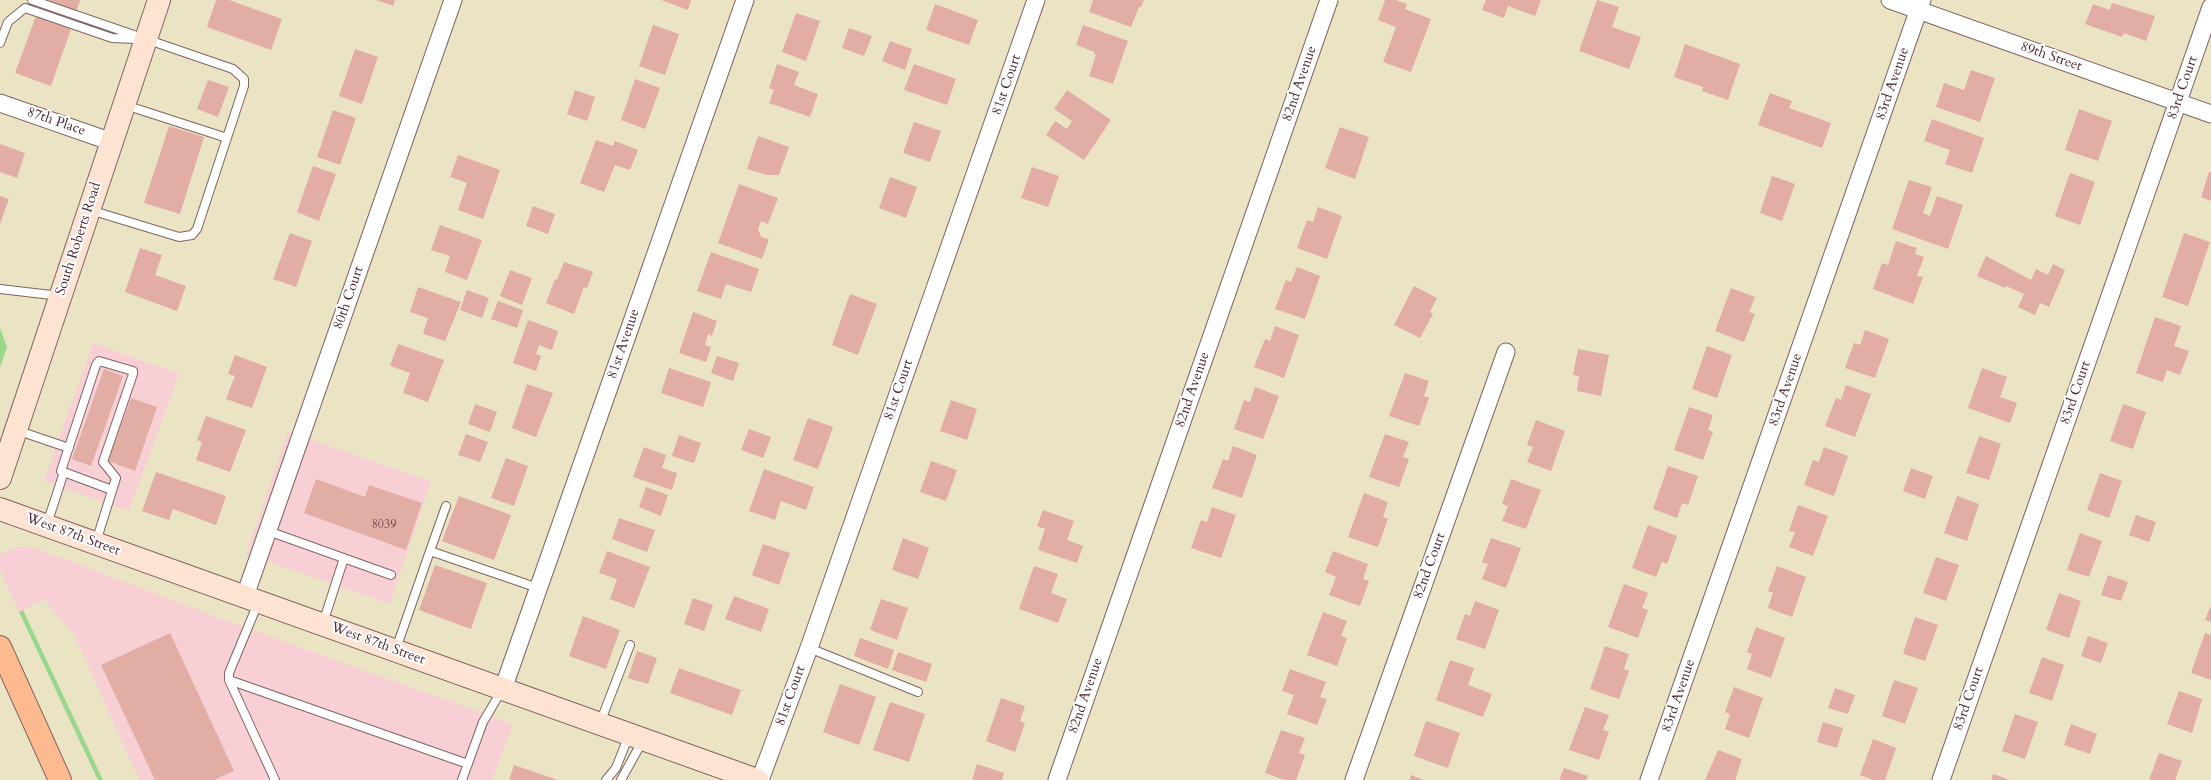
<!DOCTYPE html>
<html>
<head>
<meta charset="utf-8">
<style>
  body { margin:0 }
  canvas { display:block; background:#eae4c5 }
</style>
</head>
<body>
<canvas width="2211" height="780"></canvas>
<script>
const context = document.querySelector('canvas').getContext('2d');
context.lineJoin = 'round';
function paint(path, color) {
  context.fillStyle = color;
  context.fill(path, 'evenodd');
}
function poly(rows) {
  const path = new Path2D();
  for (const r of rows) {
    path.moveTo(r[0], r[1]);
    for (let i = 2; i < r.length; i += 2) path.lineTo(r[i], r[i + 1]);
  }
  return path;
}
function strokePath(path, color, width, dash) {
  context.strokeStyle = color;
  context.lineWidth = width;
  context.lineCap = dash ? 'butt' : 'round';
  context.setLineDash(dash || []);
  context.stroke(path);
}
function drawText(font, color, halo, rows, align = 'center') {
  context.font = font + ' Cardo,serif';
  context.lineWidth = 4;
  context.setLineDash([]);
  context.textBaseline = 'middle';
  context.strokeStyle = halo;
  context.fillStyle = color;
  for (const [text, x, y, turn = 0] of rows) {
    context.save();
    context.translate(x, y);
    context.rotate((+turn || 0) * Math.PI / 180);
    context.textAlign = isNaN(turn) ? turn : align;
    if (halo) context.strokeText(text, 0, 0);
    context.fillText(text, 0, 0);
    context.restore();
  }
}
const built = poly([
  [93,343,179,374,129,511,44,481],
  [288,432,431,481,390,604,246,554],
  [19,547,32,547,230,622,513,724,492,780,139,780,75,636,44,599,19,612,0,570,0,556,5,551]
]);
const green = poly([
  [0,328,7,347,0,367],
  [23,610,103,780,98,780,19,612]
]);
const building = poly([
  [43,0,80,0,76,12],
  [216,0,229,0,282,19,271,50,207,27],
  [376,0,395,0,393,6],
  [661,0,691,0,688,10],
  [1093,0,1144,0,1141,7,1139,7,1131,27,1089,12],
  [1385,0,1396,0,1407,4,1405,9,1431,19,1411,72,1383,62,1396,27,1378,20],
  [1486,0,1541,0,1535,16,1508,6,1504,18,1482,10],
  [1597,0,1619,7,1612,27,1641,37,1629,69,1579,51],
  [2112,3,2155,16,2146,41,2124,33,2122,37,2085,24,2093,4,2110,10],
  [935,4,978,20,969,45,926,30],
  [796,13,820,21,806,61,782,52],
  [36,16,71,29,51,86,15,73],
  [653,25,679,34,665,75,639,66],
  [1083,25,1128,41,1113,84,1089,76,1096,55,1094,54,1095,52,1076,45],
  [849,28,872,36,864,56,842,48],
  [890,41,912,49,905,70,882,61],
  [1685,44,1740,64,1728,100,1702,91,1703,87,1674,77],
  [355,49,378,57,362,104,339,96],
  [777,64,799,72,794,85,818,94,810,117,769,103,774,90,769,88],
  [914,64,956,79,947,105,904,90],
  [1971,70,1995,78,1980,122,1936,107,1944,83,1964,90],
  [635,79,660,88,645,129,621,120],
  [208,80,229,87,218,117,197,109],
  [575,90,595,97,587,121,567,114],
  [1067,90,1111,120,1084,160,1046,135,1055,121,1067,129,1072,121,1054,109],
  [1770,93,1792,101,1789,108,1831,123,1822,148,1758,125],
  [2079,109,2112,121,2098,161,2065,150],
  [333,110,356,118,340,165,317,157],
  [1932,119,1984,138,1972,173,1945,164,1950,150,1924,141],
  [914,122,941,131,930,162,903,153],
  [169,126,204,137,180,214,144,203],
  [1340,127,1369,137,1355,179,1325,168],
  [758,136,789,147,779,175,767,175,747,169],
  [596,140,613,146,615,141,638,150,630,170,615,165,604,192,580,183],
  [0,144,25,153,17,178,0,172],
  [458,155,500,170,483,219,458,210,467,183,450,177],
  [313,166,336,174,319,221,297,212],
  [1032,167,1059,176,1048,207,1021,198],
  [2209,172,2211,172,2211,201,2201,197],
  [2070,173,2095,182,2080,225,2055,216],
  [1772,176,1795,184,1782,221,1760,213],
  [890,177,917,187,906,218,879,208],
  [1909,180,1932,187,1923,213,1930,216,1937,196,1963,205,1948,249,1892,229],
  [739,184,778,198,768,224,761,221,758,229,761,237,769,239,762,259,718,243],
  [0,196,9,199,0,224],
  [533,206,555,214,548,234,526,226],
  [1318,207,1342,216,1327,259,1297,248,1307,220,1313,222],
  [440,225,482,240,467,280,445,272,450,256,431,250],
  [290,233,312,241,296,287,273,279],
  [2184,233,2210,242,2188,306,2162,297],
  [1896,241,1917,248,1915,254,1924,257,1917,276,1923,277,1913,304,1873,289,1882,263,1888,265],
  [140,248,162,255,155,275,186,286,177,311,125,292],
  [711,252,759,269,751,292,726,284,721,299,697,291],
  [1986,256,2031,280,2036,269,2048,275,2053,264,2065,270,2049,307,2040,303,2035,315,2018,307,2024,294,2006,286,2005,288,1977,276],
  [564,262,593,272,587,288,584,287,574,314,546,303,555,279,557,280],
  [1297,267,1320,276,1305,319,1275,309,1286,280,1291,282],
  [510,270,532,278,522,305,500,296],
  [1414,286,1437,298,1430,312,1433,314,1420,338,1394,325],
  [418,287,461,302,445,341,423,334,428,318,410,312],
  [1731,288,1755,297,1749,312,1755,314,1744,342,1715,331],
  [467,290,489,298,482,318,460,310],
  [850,294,877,304,858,355,832,345],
  [498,301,523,310,517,328,491,319],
  [693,312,717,321,712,336,708,334,705,345,711,347,706,362,679,353],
  [2155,317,2181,326,2174,346,2189,351,2180,375,2167,370,2163,382,2136,373],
  [528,320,558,331,552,350,539,345,536,354,541,356,536,371,513,363],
  [1275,326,1299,335,1284,378,1254,367,1265,339,1270,341],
  [1865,330,1889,339,1875,378,1845,368,1854,343,1860,345],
  [398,344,444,360,428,402,403,393,410,373,390,366],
  [1707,346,1732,355,1717,398,1692,389],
  [1578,349,1609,355,1601,396,1577,391,1579,376,1573,375],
  [235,355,267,367,252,408,226,399,235,376,228,374],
  [717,356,739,363,733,381,711,373],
  [669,368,711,382,703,407,661,393],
  [1982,368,2007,377,2000,397,2017,403,2010,423,1968,408],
  [104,369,123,376,91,466,72,459],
  [1405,373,1429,381,1424,396,1429,398,1419,426,1389,416],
  [527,384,553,393,536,437,512,428],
  [1846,385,1871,394,1855,437,1825,426,1836,398,1841,400],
  [1255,387,1279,396,1263,439,1234,429,1244,400,1250,402],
  [131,398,157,407,135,471,108,461],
  [951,400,977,409,967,440,940,431],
  [475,404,497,412,490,432,468,424],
  [2123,404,2146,412,2133,449,2110,441],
  [1689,407,1713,415,1708,430,1713,432,1703,460,1674,450],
  [206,416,246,430,230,472,196,460,202,442,197,440],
  [808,418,833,427,818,469,793,460],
  [1536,420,1565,431,1551,471,1527,462,1533,447,1527,445],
  [749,429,771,437,763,458,741,450],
  [466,434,488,442,480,462,458,455],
  [1385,434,1409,442,1403,457,1409,459,1399,487,1369,477],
  [679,435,701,443,694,463,672,456],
  [1979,436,2001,444,1989,480,1966,473],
  [1233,446,1257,455,1242,498,1212,488,1223,459,1228,461],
  [644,447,666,455,662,468,677,473,672,490,633,477],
  [1824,447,1848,456,1834,496,1804,485,1813,460,1819,462],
  [506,458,528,466,514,506,491,498],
  [931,461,957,470,946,501,920,492],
  [1668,466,1698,476,1688,505,1682,503,1677,518,1653,509],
  [1911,468,1933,476,1925,499,1903,491],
  [764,469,814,487,806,510,781,501,775,520,749,511],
  [156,472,226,496,216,525,173,509,169,520,142,511],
  [2100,473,2122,481,2109,518,2087,510],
  [316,479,365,497,369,485,422,503,406,550,304,513],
  [1511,479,1541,490,1526,529,1502,521,1508,506,1502,504],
  [646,487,668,495,661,516,639,507],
  [1364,493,1388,502,1383,517,1388,519,1378,547,1348,537],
  [459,496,511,515,494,560,442,541],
  [1957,496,1979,504,1967,541,1944,533],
  [1798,505,1828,516,1813,556,1789,547,1795,532,1789,531],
  [1212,507,1236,515,1221,558,1191,548,1201,520,1207,522],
  [1043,510,1074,521,1067,540,1083,546,1077,563,1038,550,1045,529,1037,526],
  [2136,515,2156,522,2149,542,2129,535],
  [619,518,655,530,647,552,612,539],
  [1648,525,1677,536,1667,564,1662,562,1656,577,1632,568],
  [2080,533,2102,541,2089,577,2067,570],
  [903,538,929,548,918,579,892,570],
  [1491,538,1521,548,1506,588,1482,579,1488,564,1482,562],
  [763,544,790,553,779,585,752,575],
  [607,551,650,567,634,608,610,599,617,579,599,573],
  [1333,551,1368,564,1363,579,1369,581,1360,606,1329,595,1336,577,1325,572],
  [1936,557,1959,565,1946,601,1923,593],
  [435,565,487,583,471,629,419,610],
  [1034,566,1058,574,1051,593,1067,599,1058,623,1019,609],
  [1777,566,1806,577,1792,617,1768,608,1773,593,1768,591],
  [2108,575,2128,582,2121,601,2101,595],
  [1624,584,1648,593,1642,608,1648,610,1638,638,1608,627],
  [2059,593,2081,601,2069,638,2046,630],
  [734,596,769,609,761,632,725,619],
  [693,598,713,605,704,631,684,624],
  [881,599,908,608,897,640,870,630],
  [1475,601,1499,610,1485,649,1456,639,1465,614,1470,616],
  [2211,605,2211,622,2205,620],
  [1323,612,1347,621,1341,636,1347,638,1337,666,1307,655],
  [583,616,620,630,606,669,569,656],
  [1915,617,1938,625,1925,661,1903,654],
  [1756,627,1785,638,1771,678,1747,669,1752,654,1747,652],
  [170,633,234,771,214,780,155,780,101,665],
  [2205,633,2211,635,2211,680,2191,673],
  [2088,636,2108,643,2101,663,2081,656],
  [860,638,894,650,888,669,854,656],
  [1605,646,1629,654,1624,669,1629,671,1619,699,1590,689],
  [637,651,657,658,648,684,628,678],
  [898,652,932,664,926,682,892,670],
  [2042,657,2064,665,2052,701,2029,693],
  [1450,660,1474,668,1468,685,1492,694,1483,717,1436,700],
  [679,668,741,690,732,715,670,693],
  [1290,669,1326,682,1320,697,1327,699,1317,725,1287,714,1294,695,1282,691],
  [1894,680,1918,688,1905,724,1882,716],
  [840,684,876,697,859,745,823,732],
  [1734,687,1763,698,1749,738,1725,729,1730,714,1725,712],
  [1835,688,1855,695,1848,714,1828,708],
  [2179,691,2202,699,2192,733,2167,724],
  [1001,698,1025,706,1020,721,1025,723,1015,752,986,741],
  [890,702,925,714,909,762,873,750],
  [1585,707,1609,715,1603,730,1609,732,1599,760,1569,750],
  [2015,714,2038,722,2025,759,2002,751],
  [1426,721,1460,733,1448,768,1414,756],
  [1823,722,1843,728,1837,748,1817,742],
  [2071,724,2097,734,2090,754,2064,745],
  [1281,730,1305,738,1299,753,1305,755,1296,780,1285,780,1265,773],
  [1873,739,1896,748,1885,780,1873,780,1860,775],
  [1718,750,1742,759,1735,780,1705,780],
  [2159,753,2182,761,2175,780,2149,780],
  [977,764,1004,773,1002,780,972,780],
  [514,765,558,780,509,780],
  [1564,768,1588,776,1586,780,1559,780],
  [1993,774,2010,780,1991,780],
  [1411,775,1424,780,1410,780]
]);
const lane = poly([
  [32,0,233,69,244,79,244,86,197,229,192,235,179,237,90,210],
  [0,43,8,22,25,8,112,38,135,39],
  [125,105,227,138],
  [0,289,60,296],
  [16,430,69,448],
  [47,524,64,472],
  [268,531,391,575],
  [96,542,116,478,103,462,133,374,133,371,99,361,96,365,61,471,112,490],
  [430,551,446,506],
  [258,603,229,673,229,680,275,780],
  [323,623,344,558],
  [809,648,918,692],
  [396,649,430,551,538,588],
  [229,680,468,764],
  [600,723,630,645],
  [462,780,483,722,502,690],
  [606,780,616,768,629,735],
  [621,780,643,740]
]);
const street = poly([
  [1890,0,2211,114],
  [0,103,112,142],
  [245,596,453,0],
  [503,689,745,0],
  [760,780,809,648,1036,0],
  [1057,780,1329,0],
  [1354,780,1506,352],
  [1649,780,1922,0],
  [1941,780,2211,7]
]);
const secondary = poly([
  [0,478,159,0],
  [0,509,757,780]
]);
const highway = poly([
  [0,647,60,780]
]);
const numberNames = [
  ["8039",384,525]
];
const streetNames = [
  ["89th Street",2051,57,19],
  ["82nd Avenue",1300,84,-71],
  ["83rd Avenue",1893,84,-71],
  ["81st Court",1007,85,-71],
  ["83rd Court",2183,88,-71],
  ["87th Place",56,122,19],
  ["South Roberts Road",79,239,-72],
  ["80th Court",349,298,-71],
  ["81st Avenue",624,344,-71],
  ["81st Court",899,390,-71],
  ["82nd Avenue",1193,390,-71],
  ["83rd Avenue",1786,390,-71],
  ["83rd Court",2076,393,-71],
  ["West 87th Street",73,535,20],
  ["82nd Court",1430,566,-70],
  ["West 87th Street",378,644,20],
  ["81st Court",791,696,-70],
  ["82nd Avenue",1086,696,-71],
  ["83rd Avenue",1679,696,-71],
  ["83rd Court",1969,699,-71]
];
paint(built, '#f7cfd5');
paint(green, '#99d78c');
paint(building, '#e1ada5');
strokePath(lane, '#826461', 10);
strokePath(street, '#826461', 19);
strokePath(secondary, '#826461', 24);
strokePath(highway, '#826461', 24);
strokePath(lane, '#fff', 8);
strokePath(street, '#fff', 17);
strokePath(secondary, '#fee3d2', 22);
strokePath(highway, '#fcba8e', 22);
drawText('12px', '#70424a', null, numberNames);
drawText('14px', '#4a1f2b', '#fff', streetNames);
</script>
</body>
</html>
